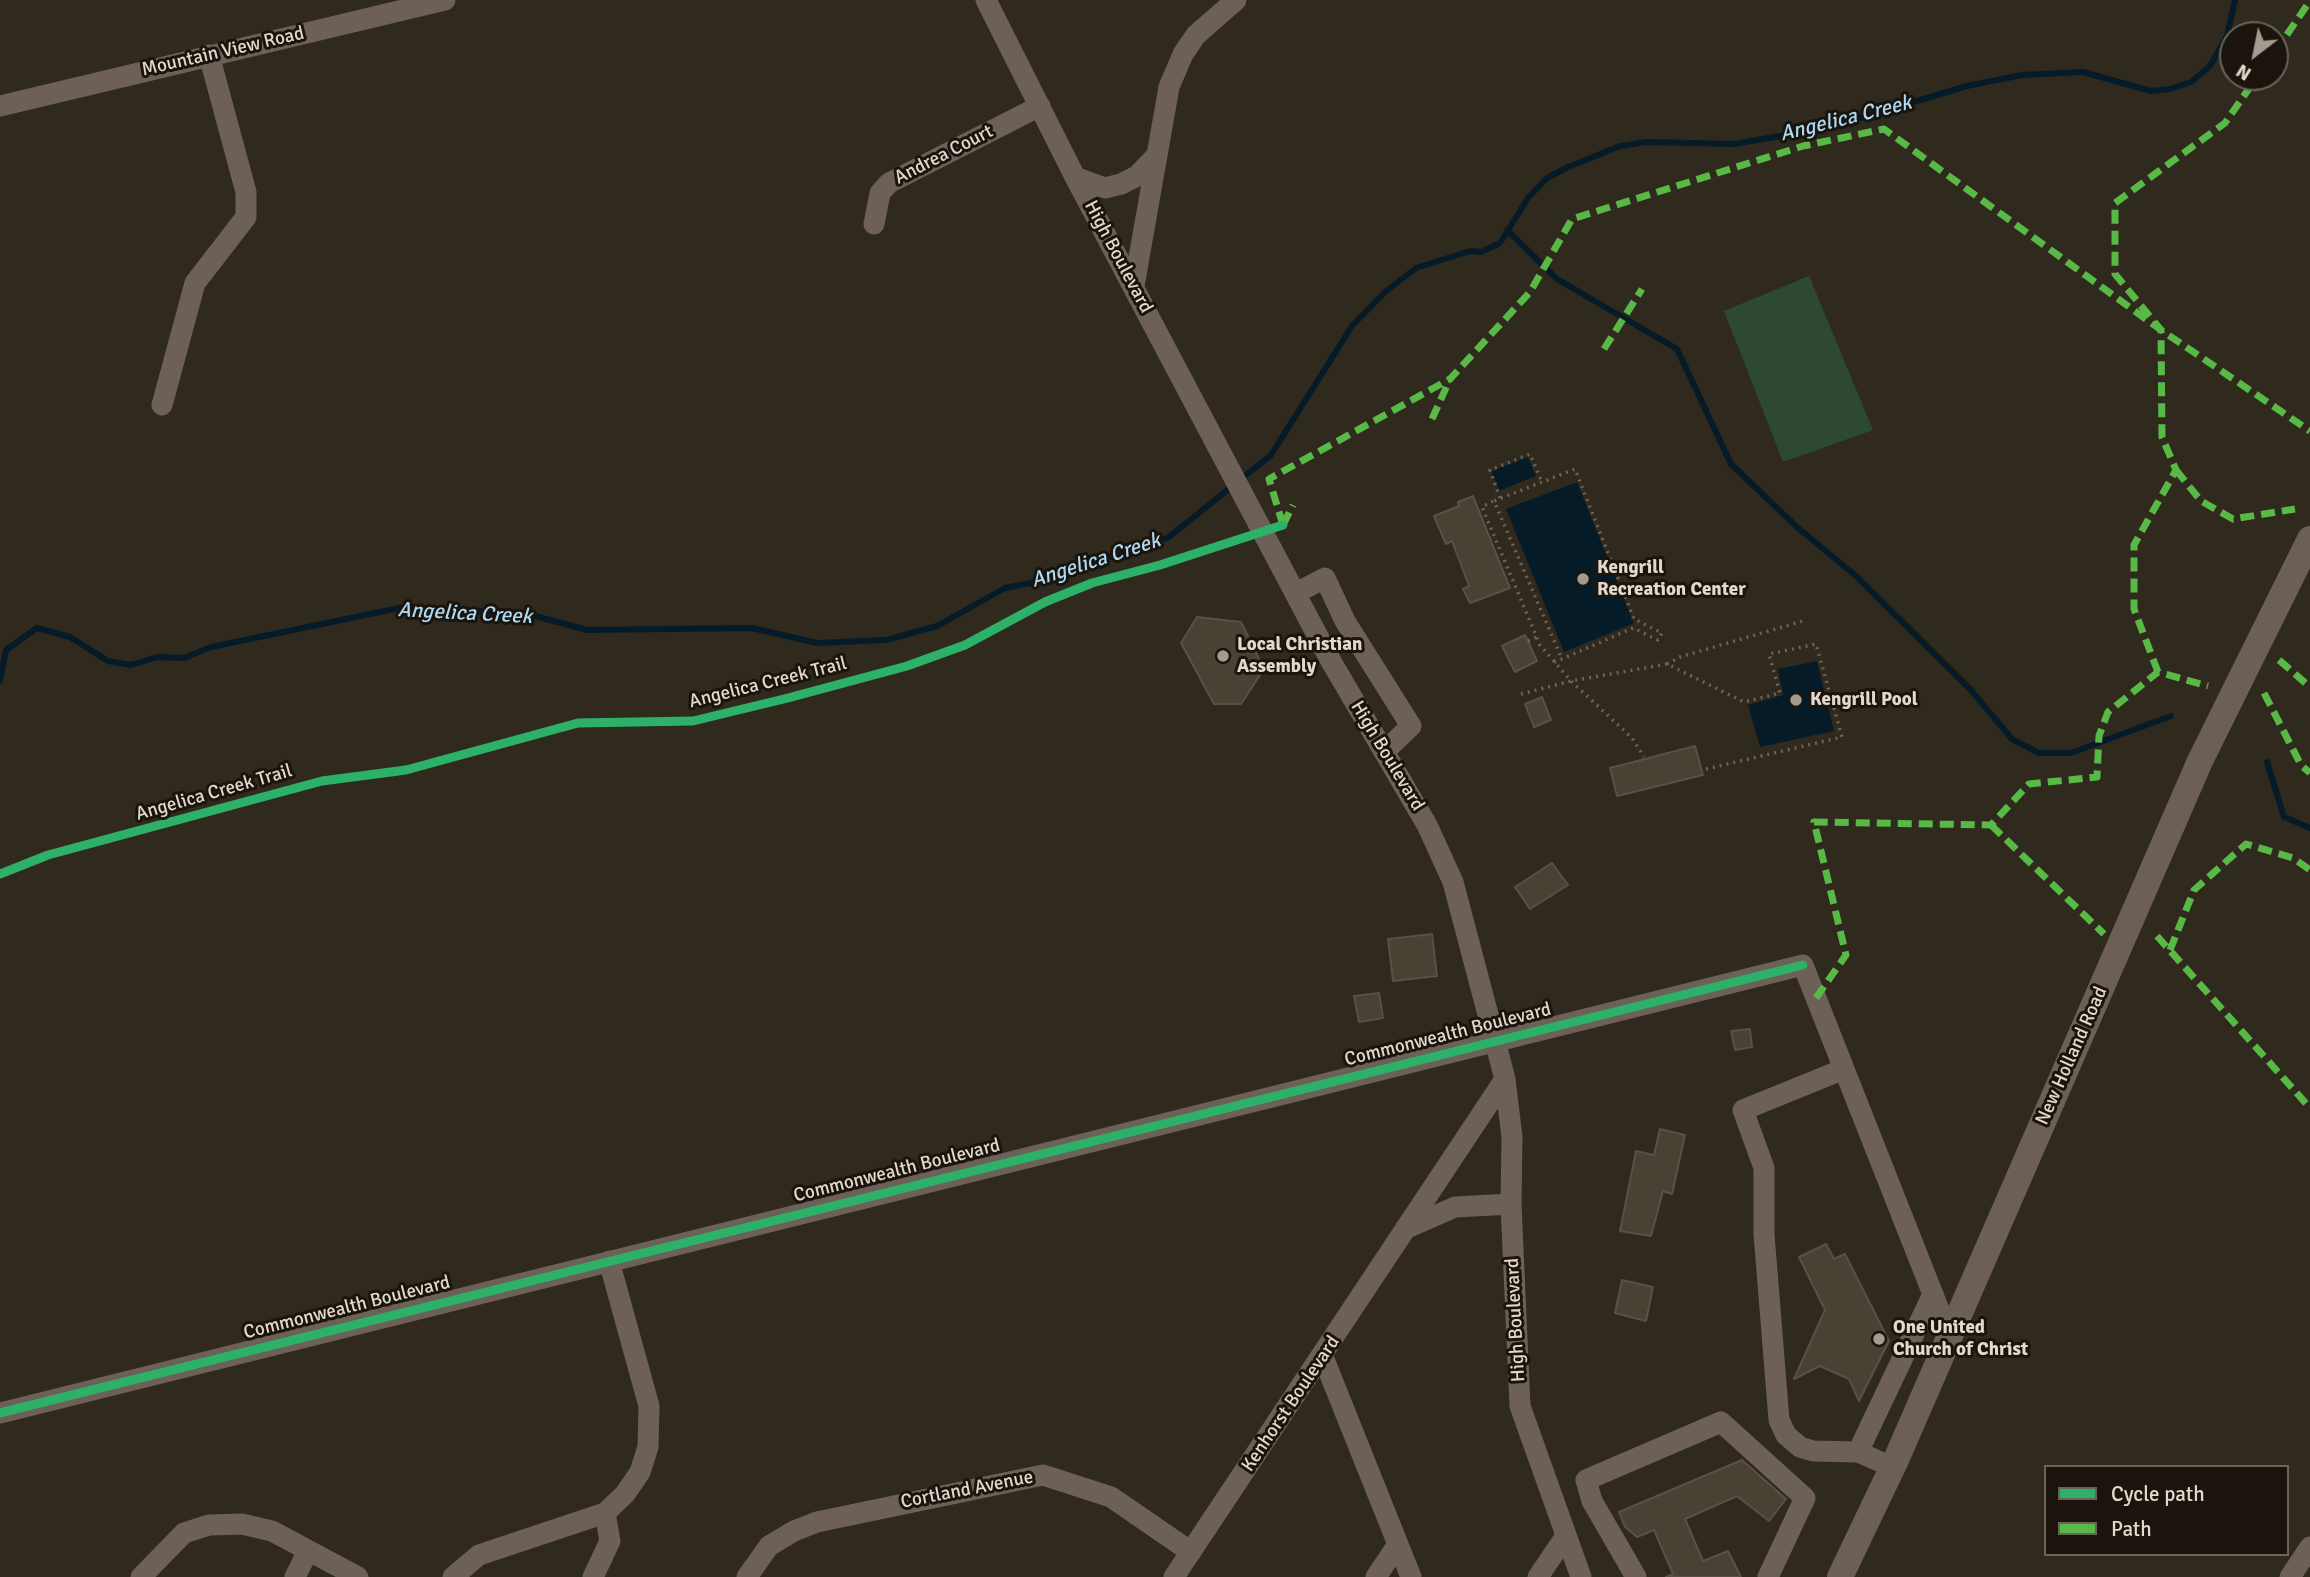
<!DOCTYPE html>
<html>
<head>
<meta charset="utf-8">
<style>
  body { margin:0 }
  #map { position:relative; width:2310px; height:1577px; overflow:hidden; background:#30291e; font-family:Signika,sans-serif }
  canvas { display:block }
  .legend { position:absolute; left:2044px; top:1465px; width:245px; height:91px; box-sizing:border-box; background:#1a140c; border:2px solid #6a635a; margin:0; padding:9px 12px; list-style:none; font-size:21px; color:#e2d9ce }
  .legend li { display:flex; align-items:center; gap:14px; height:35px }
  .legend b { width:35px; border:2px solid #6a635a }
  .north { position:absolute; left:2219px; top:21px; width:70px; height:70px; box-sizing:border-box; background:#1a140c; border:2px solid #6a635a; border-radius:50%; rotate:212deg; font-size:19px; font-weight:700; line-height:28px; text-align:center; color:#e2d9ce }
  .north::after { content:''; display:block; margin:auto; width:24px; height:32px; background:#a49b90; clip-path:polygon(50% 0,100% 100%,50% 72%,0 100%) }
</style>
</head>
<body>
<div id="map">
<canvas width="2310" height="1577"></canvas>
<ul class="legend">
<li><b style="height:9px;background:#2db169"></b>Cycle path</li>
<li><b style="height:9px;background:#58b947"></b>Path</li>
</ul>
<div class="north">N</div>
</div>
<script>
const context = document.querySelector('canvas').getContext('2d');
context.lineJoin = 'round';
function paint(path, color) {
  context.fillStyle = color;
  context.fill(path, 'evenodd');
}
function poly(rows) {
  const path = new Path2D();
  for (const r of rows) {
    path.moveTo(r[0], r[1]);
    for (let i = 2; i < r.length; i += 2) path.lineTo(r[i], r[i + 1]);
  }
  return path;
}
function strokePath(path, color, width, dash) {
  context.strokeStyle = color;
  context.lineWidth = width;
  context.lineCap = dash ? 'butt' : 'round';
  context.setLineDash(dash || []);
  context.stroke(path);
}
function drawText(font, color, halo, rows, align = 'center') {
  context.font = font + ' Signika,sans-serif';
  context.lineWidth = 6;
  context.setLineDash([]);
  context.textBaseline = 'middle';
  context.strokeStyle = halo;
  context.fillStyle = color;
  for (const [text, x, y, turn = 0] of rows) {
    context.save();
    context.translate(x, y);
    context.rotate((+turn || 0) * Math.PI / 180);
    context.textAlign = isNaN(turn) ? turn : align;
    if (halo) context.strokeText(text, 0, 0);
    context.fillText(text, 0, 0);
    context.restore();
  }
}
const green = poly([
  [1809,276,1873,430,1783,462,1724,311]
]);
const water = poly([
  [1528,457,1536,476,1499,491,1491,471],
  [1577,482,1634,623,1564,652,1506,509],
  [1817,661,1834,731,1760,747,1748,705,1783,695,1778,669]
]);
const stream = poly([
  [1507,230,1557,279,1677,349,1731,464,1798,528,1856,576,1970,689,2012,739,2039,753,2071,753,2171,716],
  [0,681,6,650,37,628,70,637,108,661,131,665,157,657,184,658,211,647,404,607,524,613,587,630,752,628,817,643,886,640,937,626,1005,588,1036,582,1075,565,1125,553,1169,537,1271,455,1352,326,1385,292,1416,268,1470,251,1481,252,1500,243,1528,198,1547,178,1568,167,1620,146,1646,142,1734,144,1826,128,1967,86,2022,75,2083,72,2151,91,2170,89,2191,82,2210,66,2227,36,2235,0],
  [2267,762,2284,817,2310,828]
]);
const building = poly([
  [1473,496,1510,588,1470,603,1463,589,1469,586,1452,541,1446,544,1434,516,1459,506,1458,502,1473,496],
  [1197,617,1241,622,1264,669,1241,704,1214,704,1181,643,1197,617],
  [1525,635,1537,661,1515,672,1502,646,1525,635],
  [1542,697,1551,720,1534,727,1525,704,1542,697],
  [1695,746,1703,775,1617,796,1610,768,1695,746],
  [1552,863,1568,885,1530,909,1515,887,1552,863],
  [1432,934,1437,976,1393,981,1388,939,1432,934],
  [1379,993,1383,1018,1359,1022,1354,996,1379,993],
  [1750,1029,1752,1047,1735,1050,1731,1031,1750,1029],
  [1660,1129,1685,1135,1672,1194,1663,1191,1651,1236,1620,1231,1636,1151,1654,1155,1660,1129],
  [1826,1244,1834,1259,1845,1254,1889,1341,1859,1401,1849,1379,1820,1366,1794,1379,1825,1310,1799,1257,1826,1244],
  [1622,1280,1653,1287,1646,1321,1615,1313,1622,1280],
  [1742,1460,1786,1499,1769,1521,1737,1496,1685,1519,1703,1561,1728,1551,1741,1577,1666,1577,1673,1574,1654,1530,1637,1537,1625,1527,1619,1512,1742,1460]
]);
const path = poly([
  [1500,498,1490,470,1530,454,1542,482],
  [1493,501,1482,507,1540,645,1571,681,1632,738,1644,757],
  [1528,641,1537,637],
  [1554,662,1562,659,1633,628,1658,640,1662,633,1634,619,1575,469,1494,501,1562,659],
  [1667,664,1680,657,1803,621],
  [1521,694,1571,681,1667,664,1744,702,1780,693,1769,654,1816,644,1842,737,1702,770]
]);
const minor = poly([
  [986,0,1075,177,1332,663,1427,825,1453,882,1505,1079,1512,1137,1511,1204,1520,1406,1581,1577],
  [0,106,445,0],
  [1075,177,1105,188,1121,184,1137,176,1157,155],
  [874,224,880,193,889,183,1040,106],
  [1134,286,1169,87,1183,54,1196,35,1236,0],
  [162,405,195,283,246,217,246,192,209,55],
  [1296,593,1325,578,1345,621,1411,726,1384,752],
  [1844,1069,1743,1110,1764,1168,1764,1234,1779,1420,1786,1435,1800,1447,1813,1451,1858,1452],
  [1405,1229,1455,1207,1511,1204],
  [1323,1357,1411,1577],
  [0,1413,1803,965,1949,1335],
  [1892,1467,1858,1452,1933,1294],
  [141,1577,184,1533,209,1525,242,1524,272,1531,358,1577],
  [295,1577,308,1551],
  [453,1577,479,1555,605,1513,625,1494,640,1472,648,1447,649,1406,609,1261],
  [593,1577,610,1541,605,1513],
  [747,1577,769,1546,794,1531,817,1522,1043,1475,1111,1497,1191,1552],
  [1174,1577,1505,1079],
  [1376,1577,1398,1544],
  [1538,1577,1565,1537],
  [1636,1577,1592,1501,1586,1480,1721,1422,1805,1498,1768,1577],
  [2290,1577,2310,1547]
]);
const major = poly([
  [1840,1577,1895,1462,2200,761,2310,539]
]);
const quiet = poly([
  [2275,52,2310,1],
  [1604,349,1642,289],
  [1432,419,1450,379],
  [2176,470,2201,501,2233,519,2295,509],
  [1283,525,1269,479,1450,379,1530,292,1572,219,1803,146,1884,129,2161,330,2310,431],
  [1283,525,1293,505],
  [2279,660,2310,687],
  [2158,672,2134,609,2134,545,2176,470,2162,437,2161,330,2115,274,2115,203,2225,123,2257,77],
  [2264,693,2301,765,2310,773],
  [1991,825,2104,934],
  [2157,936,2310,1108],
  [2170,950,2194,890,2246,844,2293,858,2310,870],
  [1816,998,1846,955,1814,822,1991,825,2029,784,2097,777,2099,736,2108,712,2158,672,2208,686]
]);
const cycleway = poly([
  [0,874,48,855,322,781,406,770,578,723,693,721,788,698,907,666,965,645,1045,602,1092,583,1160,565,1283,525],
  [0,1413,1803,965]
]);
const markers = [
  [1583,579,7,"#a49b90"],
  [1223,656,7,"#a49b90"],
  [1796,700,7,"#a49b90"],
  [1879,1339,7,"#a49b90"]
];
const streetNames = [
  ["Mountain View Road",223,52,-13],
  ["Andrea Court",944,155,-27],
  ["High Boulevard",1118,257,62],
  ["Angelica Creek Trail",768,683,-14],
  ["High Boulevard",1387,756,59],
  ["Angelica Creek Trail",214,793,-16],
  ["Commonwealth Boulevard",1448,1035,-14],
  ["New Holland Road",2072,1056,-66],
  ["Commonwealth Boulevard",897,1171,-14],
  ["Commonwealth Boulevard",347,1308,-14],
  ["High Boulevard",1516,1320,-93],
  ["Kenhorst Boulevard",1291,1404,-56],
  ["Cortland Avenue",967,1490,-11]
];
const poiNames = [
  ["Kengrill",1597,568],
  ["Recreation Center",1597,590],
  ["Local Christian",1237,645],
  ["Assembly",1237,667],
  ["Kengrill Pool",1810,700],
  ["One United",1893,1328],
  ["Church of Christ",1893,1350]
];
const waterNames = [
  ["Angelica Creek",1846,119,-14],
  ["Angelica Creek",1096,561,-18],
  ["Angelica Creek",465,614,3]
];
paint(green, '#2d4934');
paint(water, '#051c28');
strokePath(stream, '#051c28', 6);
paint(building, '#494133');
strokePath(building, '#575148', 2);
strokePath(path, '#6c635a', 3.5, [2, 5]);
strokePath(minor, '#6c6058', 21);
strokePath(major, '#6c6056', 26);
strokePath(quiet, '#58b947', 7, [14, 7]);
strokePath(cycleway, '#2db169', 9);
for (const [x, y, r, color] of markers) {
  const dot = new Path2D();
  dot.arc(x, y, r, 0, 2 * Math.PI);
  context.fillStyle = color;
  context.fill(dot);
  strokePath(dot, '#1a140c', 2.5);
}
drawText('19px', '#e2d9ce', '#1a140c', streetNames);
drawText('bold 19px', '#e2d9ce', '#1a140c', poiNames, 'left');
drawText('italic 21px', '#acdaf5', '#1a140c', waterNames);
</script>
</body>
</html>
